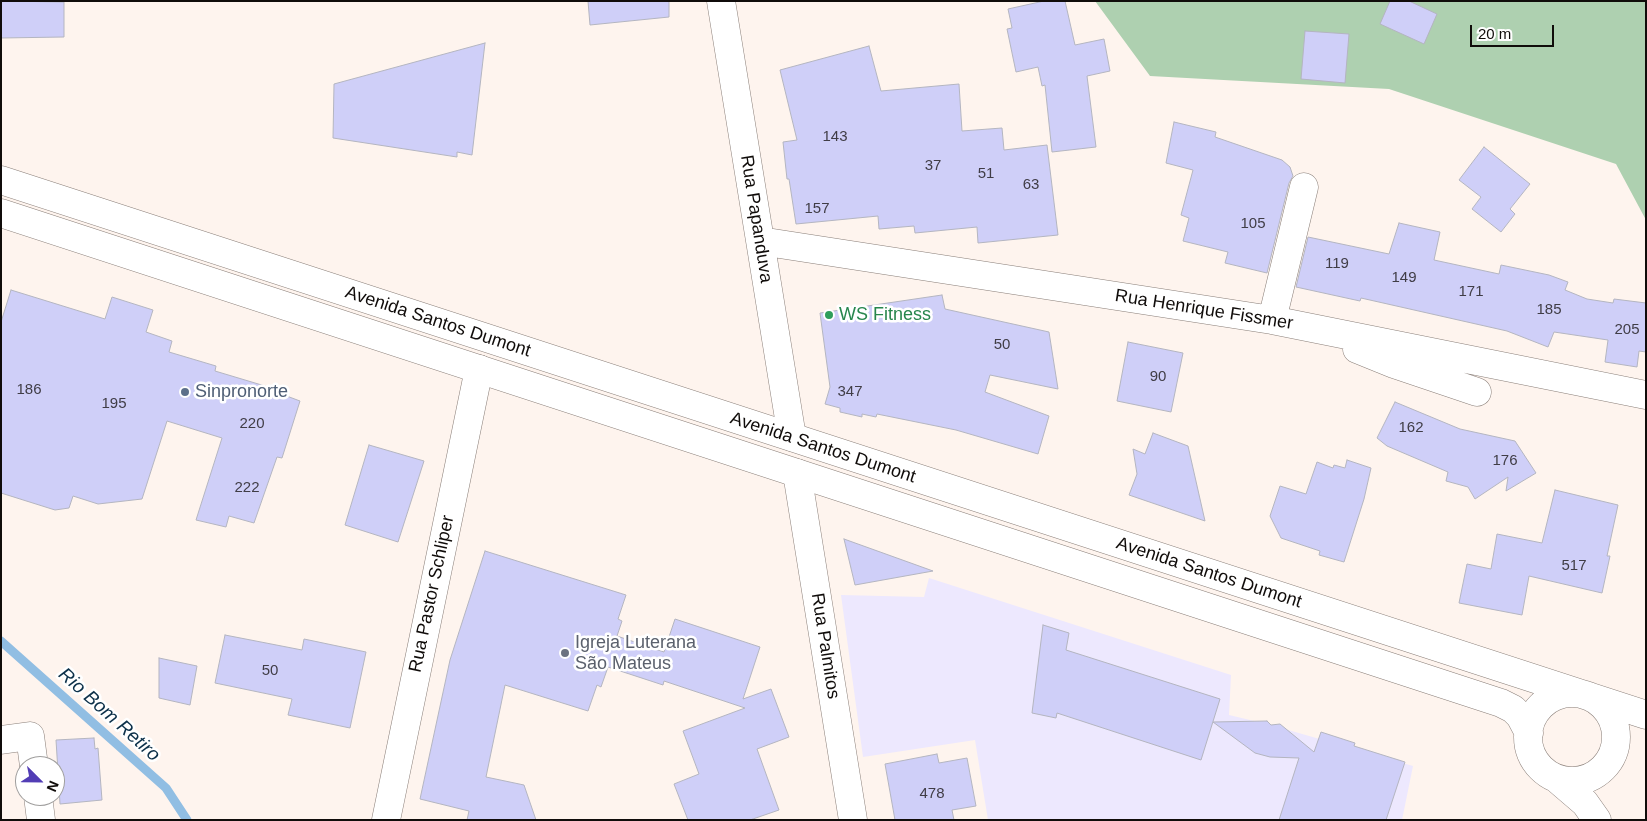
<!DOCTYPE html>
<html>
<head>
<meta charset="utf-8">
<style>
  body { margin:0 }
  #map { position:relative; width:1647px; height:821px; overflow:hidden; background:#fef4ee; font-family:Helvetica,sans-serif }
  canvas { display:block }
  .frame { position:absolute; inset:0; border:2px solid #100c0a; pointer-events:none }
  .north { position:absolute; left:15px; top:756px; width:50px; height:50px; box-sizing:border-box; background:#fff; border:1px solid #9f9e9d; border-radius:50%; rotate:113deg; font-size:14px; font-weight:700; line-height:20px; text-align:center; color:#100c0a }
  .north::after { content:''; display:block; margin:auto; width:18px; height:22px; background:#523db5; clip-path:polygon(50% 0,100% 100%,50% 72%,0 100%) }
  .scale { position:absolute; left:1470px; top:25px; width:84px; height:22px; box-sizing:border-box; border:2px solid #100c0a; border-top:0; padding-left:6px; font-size:15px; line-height:18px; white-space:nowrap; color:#100c0a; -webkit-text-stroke:4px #fff; paint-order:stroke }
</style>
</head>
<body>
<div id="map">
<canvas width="1647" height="821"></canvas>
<div class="frame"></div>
<div class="north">N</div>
<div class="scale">20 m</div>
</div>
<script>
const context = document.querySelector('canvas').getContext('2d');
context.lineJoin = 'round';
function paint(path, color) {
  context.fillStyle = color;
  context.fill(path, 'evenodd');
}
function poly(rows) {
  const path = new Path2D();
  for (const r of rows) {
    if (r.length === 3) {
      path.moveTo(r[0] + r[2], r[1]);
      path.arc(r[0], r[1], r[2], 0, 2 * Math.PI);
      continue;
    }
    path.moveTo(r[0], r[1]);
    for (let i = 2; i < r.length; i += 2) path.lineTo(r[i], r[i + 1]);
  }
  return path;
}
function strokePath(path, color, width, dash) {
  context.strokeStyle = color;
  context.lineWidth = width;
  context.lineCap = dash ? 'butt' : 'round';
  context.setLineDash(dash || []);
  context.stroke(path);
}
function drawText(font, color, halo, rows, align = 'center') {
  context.font = font + ' Helvetica,sans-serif';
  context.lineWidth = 5;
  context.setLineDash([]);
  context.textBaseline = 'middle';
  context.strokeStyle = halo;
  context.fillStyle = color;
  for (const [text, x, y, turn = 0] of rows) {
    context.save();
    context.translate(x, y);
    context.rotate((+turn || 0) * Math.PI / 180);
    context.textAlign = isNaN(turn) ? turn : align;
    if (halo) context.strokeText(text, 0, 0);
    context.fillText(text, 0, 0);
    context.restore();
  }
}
const industrial = poly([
  [929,578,1231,675,1229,715,1271,725,1413,766,1402,820,988,820,975,740,863,757,841,595,924,597]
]);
const green = poly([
  [1095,1,1646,1,1646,220,1616,164,1389,89,1150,76]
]);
const stream = poly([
  [1,641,166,788,187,820]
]);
const building = poly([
  [1,1,64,2,64,37,1,38,1,1],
  [588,1,669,1,669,17,590,25,588,1],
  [1044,1,1065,1,1075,45,1104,39,1110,71,1087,76,1096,147,1052,152,1045,85,1042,86,1038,67,1016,72,1007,29,1012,28,1008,9,1044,1],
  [1390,1,1409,1,1437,14,1424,44,1380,24,1390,1],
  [1305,31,1349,34,1345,83,1301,79,1305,31],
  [485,43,472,155,457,152,457,157,333,138,334,84,485,43],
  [869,46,881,91,959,84,962,131,1002,128,1004,150,1047,145,1058,235,978,243,977,227,915,233,914,226,879,229,878,216,796,224,789,179,787,179,783,142,797,140,780,70,869,46],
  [1174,122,1216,132,1215,137,1282,160,1290,167,1293,176,1289,183,1267,273,1225,263,1228,252,1183,241,1189,218,1181,215,1193,170,1166,163,1174,122],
  [1484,147,1530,184,1510,209,1515,214,1501,232,1472,209,1481,197,1459,180,1484,147],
  [1399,223,1440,232,1434,260,1499,274,1501,265,1549,275,1568,282,1565,290,1587,299,1613,303,1614,299,1646,303,1646,352,1639,351,1637,367,1605,362,1608,340,1554,332,1548,347,1507,331,1361,298,1360,301,1296,287,1308,237,1389,254,1399,223],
  [11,290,105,319,112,297,153,310,146,332,172,341,169,352,216,366,215,371,285,392,284,395,300,401,282,458,277,457,254,523,229,516,226,527,196,520,222,438,167,421,142,499,98,504,73,496,69,508,55,510,1,493,1,322,11,290],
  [942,295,945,309,1049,332,1058,389,990,375,985,392,1049,416,1038,454,956,430,877,414,876,417,862,414,862,417,840,412,840,408,825,404,830,387,820,313,942,295],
  [1128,342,1183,353,1171,412,1117,401,1128,342],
  [1395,402,1460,429,1515,441,1536,473,1506,491,1508,477,1475,499,1468,487,1446,481,1448,472,1387,446,1377,438,1395,402],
  [1153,433,1188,446,1205,521,1129,495,1137,474,1133,449,1145,454,1153,433],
  [369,445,424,461,398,542,345,525,369,445],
  [1347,460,1371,468,1364,499,1344,562,1319,555,1320,551,1281,538,1270,516,1280,486,1306,494,1317,462,1333,468,1334,465,1345,468,1347,460],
  [1555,490,1618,505,1607,556,1610,556,1602,593,1529,576,1522,615,1459,603,1467,564,1491,569,1497,534,1542,543,1555,490],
  [844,539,933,571,855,585,844,539],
  [485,551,626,595,618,619,622,621,617,636,664,652,675,619,760,647,743,699,771,689,789,737,757,749,779,810,750,820,688,820,674,784,699,774,683,731,745,708,664,681,663,685,608,667,601,687,597,685,588,711,505,685,486,777,524,785,536,820,467,820,469,811,420,799,450,660,485,551],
  [1043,625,1069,633,1066,650,1220,699,1201,760,1057,713,1056,718,1032,713,1043,625],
  [225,635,302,650,304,639,366,652,350,728,288,715,292,699,215,683,225,635],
  [159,658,197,666,190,705,159,698,159,658],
  [1267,721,1271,725,1280,724,1314,752,1321,732,1355,743,1354,746,1405,762,1386,820,1279,820,1299,758,1270,757,1255,753,1213,722,1267,721],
  [94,738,95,749,98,748,102,800,60,804,56,740,94,738],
  [937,754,939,763,967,758,976,806,952,810,954,820,895,820,885,764,937,754]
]);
const minor = poly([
  [721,1,792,437],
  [760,241,1272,320,1646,395],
  [1272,320,1304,187],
  [1357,349,1394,364,1477,392],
  [797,473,853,820],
  [1,740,30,736,34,766],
  [38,796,41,820],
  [386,820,479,369]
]);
const primary = poly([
  [1,180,1646,715],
  [1,213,1501,703,1513,709,1520,716,1529,733],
  [1572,737,44],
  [1557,779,1585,803,1597,820]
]);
const markers = [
  [829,315,5,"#2e9e5b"],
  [185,392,5,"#5c6f8a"],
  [565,653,5,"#6b7280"]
];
const numberNames = [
  ["143",835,137],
  ["37",933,166],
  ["51",986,174],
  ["63",1031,185],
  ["157",817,209],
  ["105",1253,224],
  ["119",1337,264],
  ["149",1404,278],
  ["171",1471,292],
  ["185",1549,310],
  ["205",1627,330],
  ["50",1002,345],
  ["90",1158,377],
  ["186",29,390],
  ["347",850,392],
  ["195",114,404],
  ["220",252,424],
  ["162",1411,428],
  ["176",1505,461],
  ["222",247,488],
  ["517",1574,566],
  ["50",270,671],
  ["478",932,794]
];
const streetNames = [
  ["Rua Papanduva",756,219,81],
  ["Rua Henrique Fissmer",1204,310,9],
  ["Avenida Santos Dumont",438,322,18],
  ["Avenida Santos Dumont",823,448,18],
  ["Avenida Santos Dumont",1209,573,18],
  ["Rua Pastor Schliper",432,594,-78],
  ["Rua Palmitos",825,646,81]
];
const leisureNames = [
  ["WS Fitness",839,315]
];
const serviceNames = [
  ["Sinpronorte",195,392]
];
const worshipNames = [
  ["Igreja Luterana",575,643],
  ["São Mateus",575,664]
];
const waterNames = [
  ["Rio Bom Retiro",109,715,42]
];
paint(industrial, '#ede8fe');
paint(green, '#aed0b0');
strokePath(stream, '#91bee3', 9);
paint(building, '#cfcff8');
strokePath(building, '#b4b5c0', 1);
strokePath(minor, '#8a7f79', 29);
strokePath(primary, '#8a7f79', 29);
strokePath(minor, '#fff', 28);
strokePath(primary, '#fff', 28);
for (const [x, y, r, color] of markers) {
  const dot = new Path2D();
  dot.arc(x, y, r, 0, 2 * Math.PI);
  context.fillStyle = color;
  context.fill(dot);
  strokePath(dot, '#fff', 2);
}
drawText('15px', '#403d46', null, numberNames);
drawText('18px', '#100c0a', '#fff', streetNames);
drawText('18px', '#27864d', '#fff', leisureNames, 'left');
drawText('18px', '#4e5e75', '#fff', serviceNames, 'left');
drawText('18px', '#5b616d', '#fff', worshipNames, 'left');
drawText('italic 19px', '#0c3049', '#fff', waterNames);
</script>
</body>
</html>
